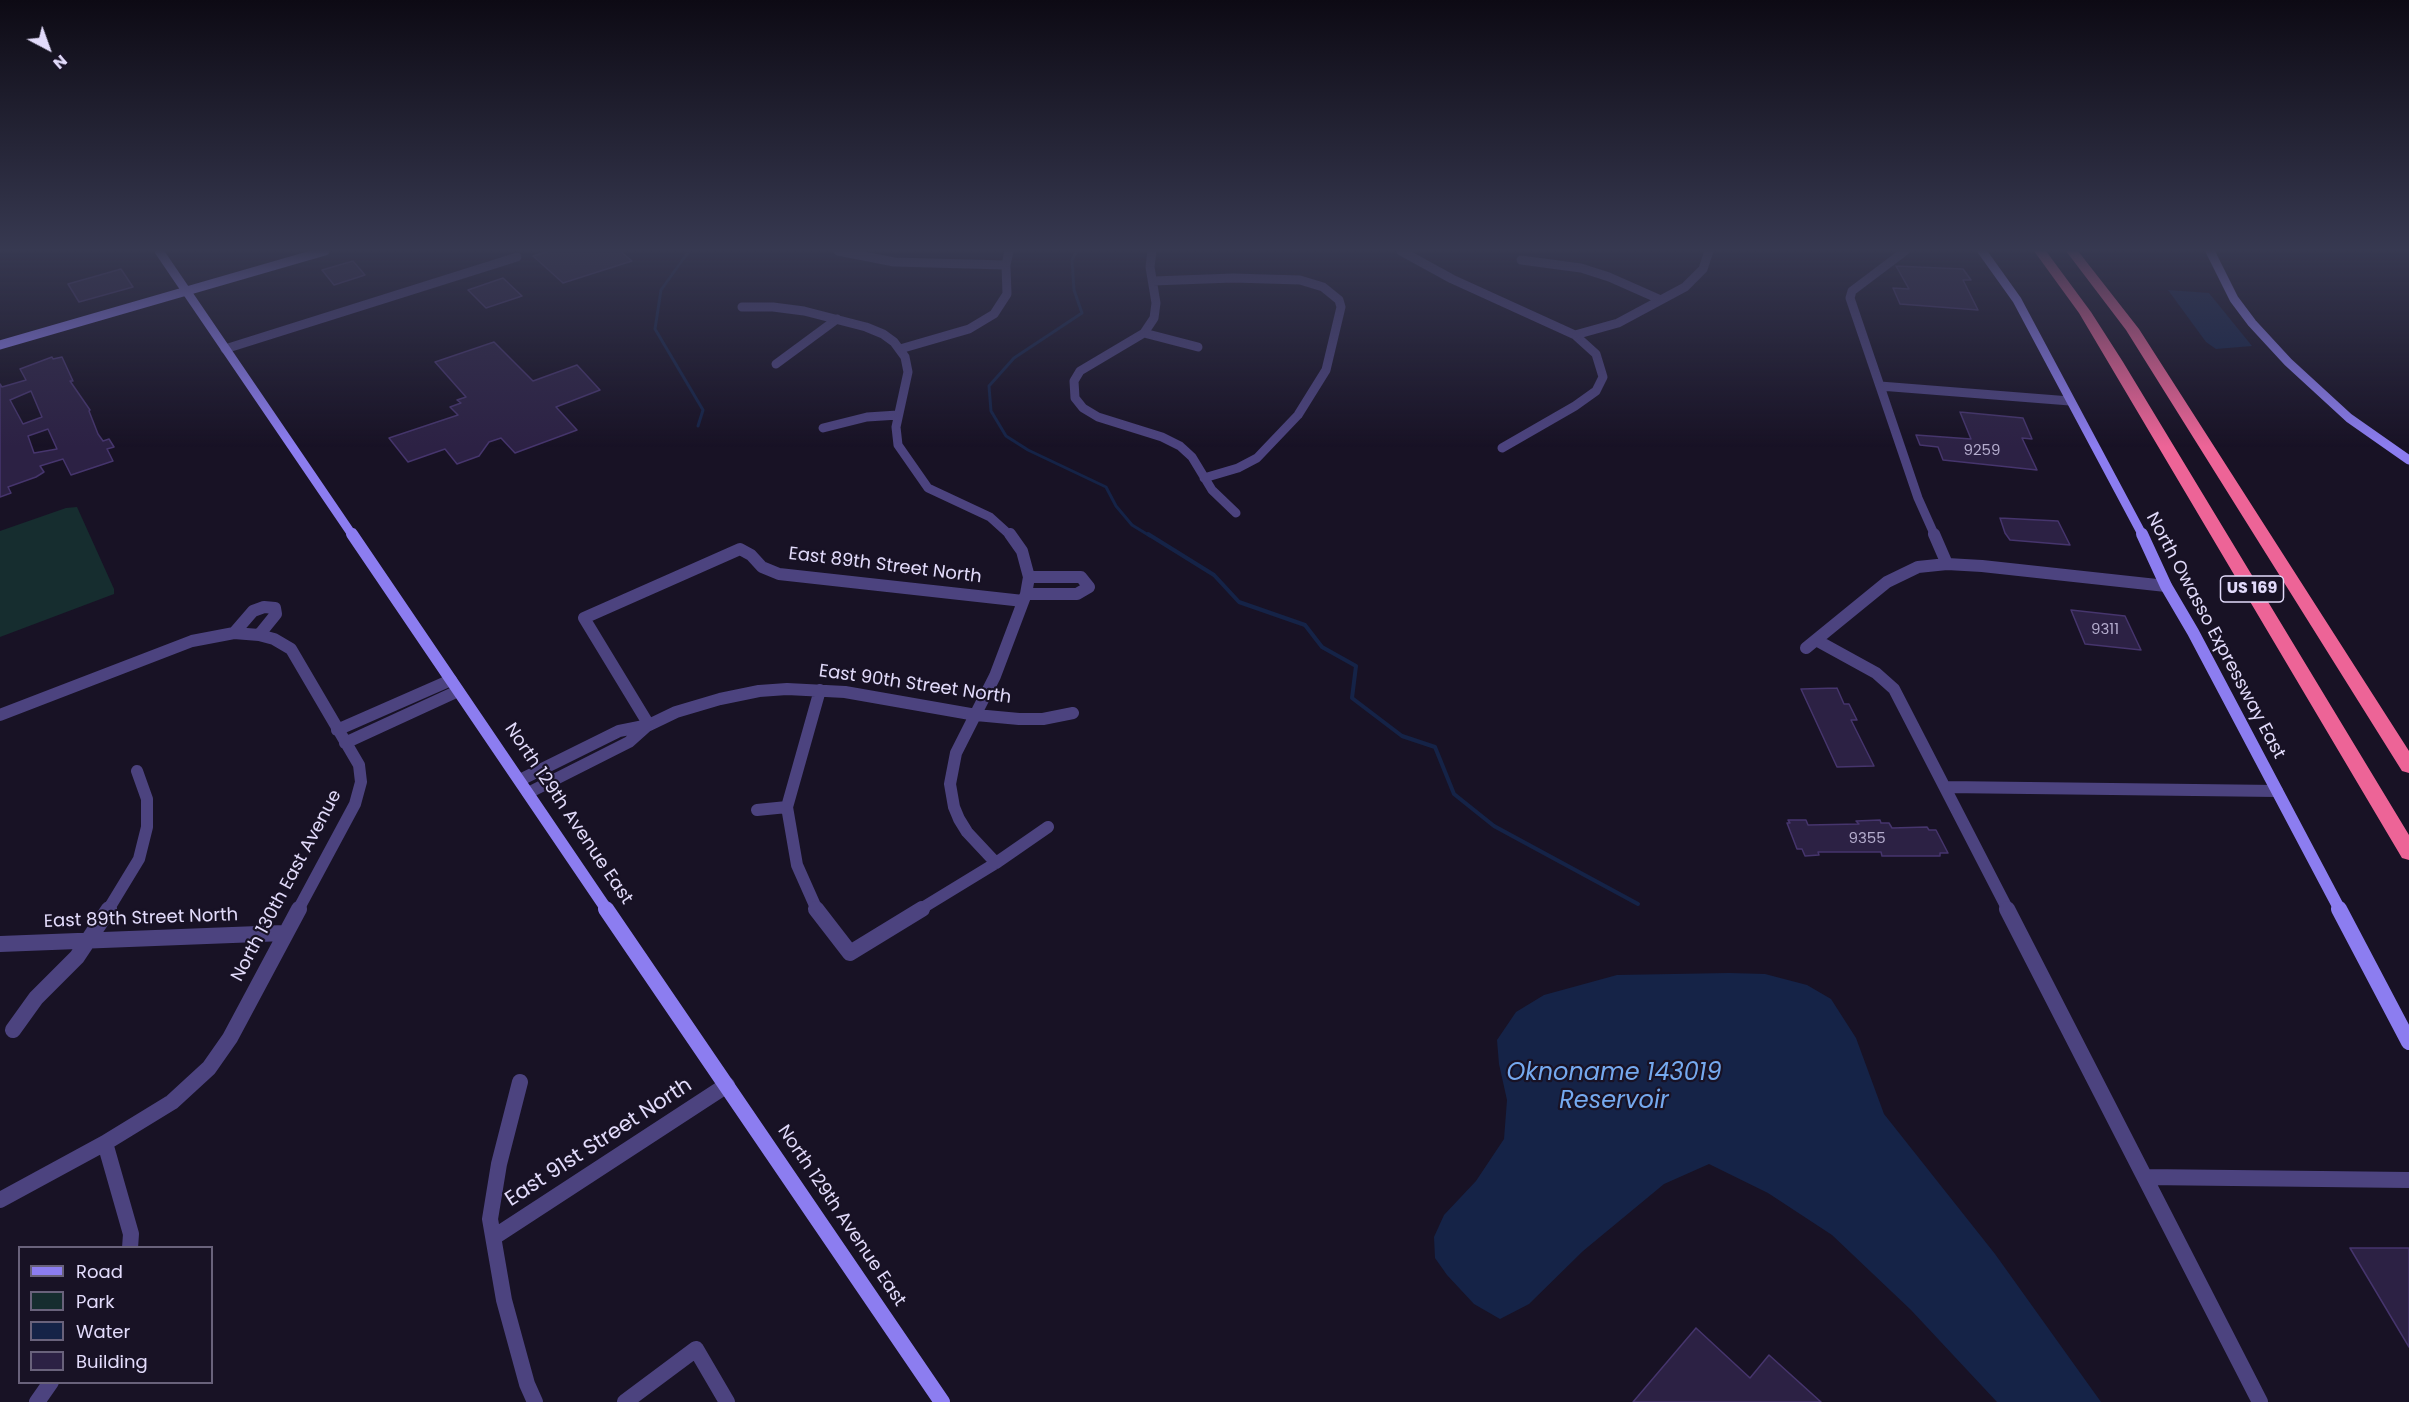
<!DOCTYPE html>
<html>
<head>
<meta charset="utf-8">
<style>
  body { margin:0 }
  #map { position:relative; width:2409px; height:1402px; overflow:hidden; background:#181225; font-family:Poppins,sans-serif }
  canvas { display:block }
  .legend { position:absolute; left:18px; top:1246px; width:195px; height:138px; box-sizing:border-box; background:#181225; border:2px solid #69627b; margin:0; padding:8px 10px; list-style:none; font-size:18px; color:#e2dbfb }
  .legend li { display:flex; align-items:center; gap:12px; height:30px }
  .legend b { width:30px; border:2px solid #69627b }
  .north { position:absolute; left:18px; top:18px; width:60px; height:60px; -webkit-text-stroke:4px #181225; paint-order:stroke; rotate:139deg; font-size:16px; font-weight:700; line-height:24px; text-align:center; color:#e2dbfb }
  .north::after { content:''; display:block; margin:auto; width:21px; height:27px; background:#e2dbfb; clip-path:polygon(50% 0,100% 100%,50% 72%,0 100%) }
</style>
</head>
<body>
<div id="map">
<canvas width="2409" height="1402"></canvas>
<ul class="legend">
<li><b style="height:8px;background:#8c7df0"></b>Road</li>
<li><b style="height:16px;background:#162d2f"></b>Park</li>
<li><b style="height:16px;background:#152347"></b>Water</li>
<li><b style="height:16px;background:#2c2144"></b>Building</li>
</ul>
<div class="north">N</div>
</div>
<script>
const context = document.querySelector('canvas').getContext('2d');
context.lineJoin = 'round';
function paint(path, color) {
  context.fillStyle = color;
  context.fill(path, 'evenodd');
}
function poly(rows) {
  const path = new Path2D();
  for (const r of rows) {
    path.moveTo(r[0], r[1]);
    for (let i = 2; i < r.length; i += 2) path.lineTo(r[i], r[i + 1]);
  }
  return path;
}
function strokePath(path, color, width, dash) {
  context.strokeStyle = color;
  context.lineWidth = width;
  context.lineCap = dash ? 'butt' : 'round';
  context.setLineDash(dash || []);
  context.stroke(path);
}
function drawText(font, color, halo, rows, align = 'center') {
  context.font = font + ' Poppins,sans-serif';
  context.lineWidth = 4.5;
  context.setLineDash([]);
  context.textBaseline = 'middle';
  context.strokeStyle = halo;
  context.fillStyle = color;
  for (const [text, x, y, turn = 0] of rows) {
    context.save();
    context.translate(x, y);
    context.rotate((+turn || 0) * Math.PI / 180);
    context.textAlign = isNaN(turn) ? turn : align;
    if (halo) context.strokeText(text, 0, 0);
    context.fillText(text, 0, 0);
    context.restore();
  }
}
const green = poly([
  [77,507,114,589,114,594,0,637,0,531,66,508]
]);
const water = poly([
  [2168,290,2209,293,2252,346,2216,349,2206,342],
  [1729,973,1765,974,1807,985,1831,999,1856,1038,1884,1114,1995,1254,2101,1402,1997,1402,1911,1310,1832,1235,1768,1193,1709,1164,1664,1184,1583,1251,1529,1304,1500,1319,1474,1304,1447,1275,1435,1258,1434,1237,1444,1215,1476,1181,1504,1139,1507,1100,1499,1064,1497,1040,1516,1012,1544,995,1617,975]
]);
const streamFar1 = poly([
  [689,251,661,290,655,329,703,410,698,426],
  [1077,251,1072,260,1074,290,1082,313,1014,358,989,386,991,411,1006,436,1028,450,1106,487,1116,506,1132,525,1150,536]
]);
const stream = poly([
  [1148,534,1214,575,1239,602,1305,625,1322,647,1356,666,1352,698,1402,736,1435,747,1454,794,1494,826,1638,904]
]);
const building = poly([
  [550,251,620,251,632,261,563,283,533,256,550,251],
  [353,261,365,275,334,285,322,270,353,261],
  [1896,266,1963,269,1971,280,1963,280,1978,310,1900,304,1893,288,1909,289,1896,266],
  [121,269,133,287,79,302,68,284,121,269],
  [503,278,522,296,486,308,468,290,503,278],
  [494,342,533,381,577,365,600,390,556,407,577,430,515,453,501,438,489,442,479,456,457,464,445,449,408,462,389,438,458,415,450,407,461,403,457,400,466,397,435,362,494,342],
  [52,357,53,359,62,357,73,381,70,381,90,410,89,411,98,434,103,441,109,439,114,447,107,449,113,461,71,475,63,459,40,466,44,472,36,477,8,487,11,493,0,497,0,384,2,387,26,380,20,369,52,357],
  [31,391,42,417,23,424,10,400,31,391],
  [48,429,57,449,34,453,28,436,48,429],
  [1960,412,2023,418,2032,439,2022,438,2037,470,1943,460,1938,447,1920,445,1916,435,1971,439,1960,412],
  [2000,518,2058,521,2070,545,2010,540,2005,533,2000,518],
  [2071,610,2125,616,2141,650,2085,644,2071,610],
  [1837,688,1844,704,1849,704,1857,720,1851,720,1874,766,1837,767,1801,689,1837,688],
  [1788,820,1806,820,1808,825,1859,824,1856,821,1880,820,1881,823,1889,823,1892,828,1927,827,1929,830,1936,830,1948,853,1940,853,1940,856,1882,856,1881,852,1818,852,1819,855,1805,856,1802,849,1797,849,1787,823,1790,823,1788,820],
  [2350,1248,2409,1248,2409,1347,2350,1248],
  [1696,1328,1750,1378,1769,1355,1821,1402,1633,1402,1696,1328]
]);
const streetFar2 = poly([
  [838,251,894,262,1006,265],
  [1152,251,1150,267,1156,303,1154,318,1144,333,1080,371,1074,381,1075,398,1083,408,1098,417,1162,437,1180,446,1192,457,1212,490,1236,513],
  [1401,251,1452,279,1575,335,1596,354,1603,377,1596,391,1575,406,1502,448],
  [1905,251,1852,291,1850,298,1918,498,1935,536],
  [1521,260,1581,268,1609,277,1661,300],
  [1153,281,1233,278,1300,280,1323,287,1339,300,1341,307,1326,370,1298,415,1257,458,1238,468,1204,478],
  [742,307,773,307,804,311,866,327,883,334,894,342,905,357,908,372,896,427,898,445,928,488,990,517,1011,536],
  [1144,333,1198,347],
  [1575,335,1618,323,1685,287,1703,269,1709,251],
  [225,349,517,257],
  [900,349,969,329,994,314,1007,294,1006,265,1009,251],
  [776,364,837,319],
  [1880,386,2070,401],
  [823,428,867,417,898,415]
]);
const streetFar1 = poly([
  [1934,534,1947,564],
  [1026,594,1077,594,1089,587,1081,577,1029,577],
  [234,633,253,611,264,607,275,608,276,614,259,635],
  [1816,640,1876,673,1894,689,2008,910],
  [1806,648,1887,582,1918,567,1947,564,1982,566,2166,586],
  [0,715,192,641,234,633,259,635,274,639,291,649,359,765,361,782,355,804,298,910],
  [649,725,584,618,740,549,751,555,762,567,779,574,1023,601],
  [337,730,451,680],
  [345,743,458,691],
  [520,780,619,731,649,725,676,712,720,699,759,691,787,689,845,692,976,715,1019,719,1043,719,1073,713],
  [1946,787,2277,791],
  [528,793,629,742,648,725],
  [757,810,787,807],
  [996,863,967,832,959,819,954,807,950,784,956,753,995,676,1026,594,1029,577,1022,551,1010,534],
  [108,910,139,859,147,827,147,799,137,771],
  [817,910,797,865,787,807,820,690],
  [919,910,996,863,1048,827]
]);
const street = poly([
  [816,909,850,953,922,909],
  [2007,909,2260,1402],
  [0,944,284,933],
  [13,1030,36,998,77,957,109,909],
  [520,1082,499,1164,490,1219,504,1300,527,1384,535,1402],
  [105,1143,131,1234,130,1248],
  [2145,1177,2409,1180],
  [0,1200,105,1143,172,1102,209,1068,230,1038,299,909],
  [494,1237,727,1085],
  [37,1402,51,1382],
  [625,1402,696,1349,727,1402]
]);
const secondaryFar2 = poly([
  [159,251,353,536],
  [1982,251,2017,300,2143,536],
  [2210,251,2234,299,2252,323,2288,362,2349,418,2409,460],
  [0,345,325,251]
]);
const secondaryFar1 = poly([
  [352,534,607,910],
  [2142,534,2166,586,2193,632,2340,910]
]);
const secondary = poly([
  [606,909,942,1402],
  [2339,909,2409,1042]
]);
const highway = poly([
  [2034,251,2046,251,2091,312,2123,362,2409,835,2409,860,2402,858,2079,313,2034,251],
  [2066,251,2078,251,2139,329,2409,751,2409,773,2402,771,2126,330,2066,251]
]);
const numberNames = [
  ["9259",1982,451],
  ["9311",2105,630],
  ["9355",1867,839]
];
const shields = [
  [2252,589,63]
];
const shieldNames = [
  ["US 169",2252,589]
];
const streetNames = [
  ["East 89th Street North",885,566,7],
  ["North Owasso Expressway East",2215,636,62],
  ["East 90th Street North",915,685,8],
  ["North 129th Avenue East",568,814,56],
  ["North 130th East Avenue",287,886,-62],
  ["East 89th Street North",141,919,-2],
  ["North 129th Avenue East",841,1216,56]
];
const nearStreetnames = [
  ["East 91st Street North",599,1143,-33]
];
const nearWaternames = [
  ["Oknoname 143019",1614,1074],
  ["Reservoir",1614,1102]
];
paint(green, '#162d2f');
paint(water, '#152347');
strokePath(streamFar1, '#152347', 3);
strokePath(stream, '#152347', 4);
paint(building, '#2c2144');
strokePath(building, '#46356d', 1.5);
strokePath(streetFar2, '#4c437f', 9);
strokePath(streetFar1, '#4c437f', 12);
strokePath(street, '#4c437f', 16);
strokePath(secondaryFar2, '#8c7df0', 9);
strokePath(secondaryFar1, '#8c7df0', 12);
strokePath(secondary, '#8c7df0', 16);
paint(highway, '#ed6497');
const sky = context.createLinearGradient(0, 0, 0, 447);
sky.addColorStop(0, '#0d0a14');
sky.addColorStop(0.56, '#373951');
sky.addColorStop(1, '#37395100');
context.fillStyle = sky;
context.fillRect(0, 0, 2409, 447);
drawText('15px', '#b4accd', null, numberNames);
for (const [x, y, w] of shields) {
  const box = new Path2D();
  box.roundRect(x - w / 2, y - 13, w, 26, 4.5);
  context.fillStyle = '#181225';
  context.fill(box);
  strokePath(box, '#e2dbfb', 1.5);
}
drawText('bold 16px', '#e2dbfb', null, shieldNames);
drawText('18px', '#e2dbfb', '#181225', streetNames);
drawText('21px', '#e2dbfb', '#181225', nearStreetnames);
drawText('italic 24px', '#75a9ef', '#181225', nearWaternames);
</script>
</body>
</html>
